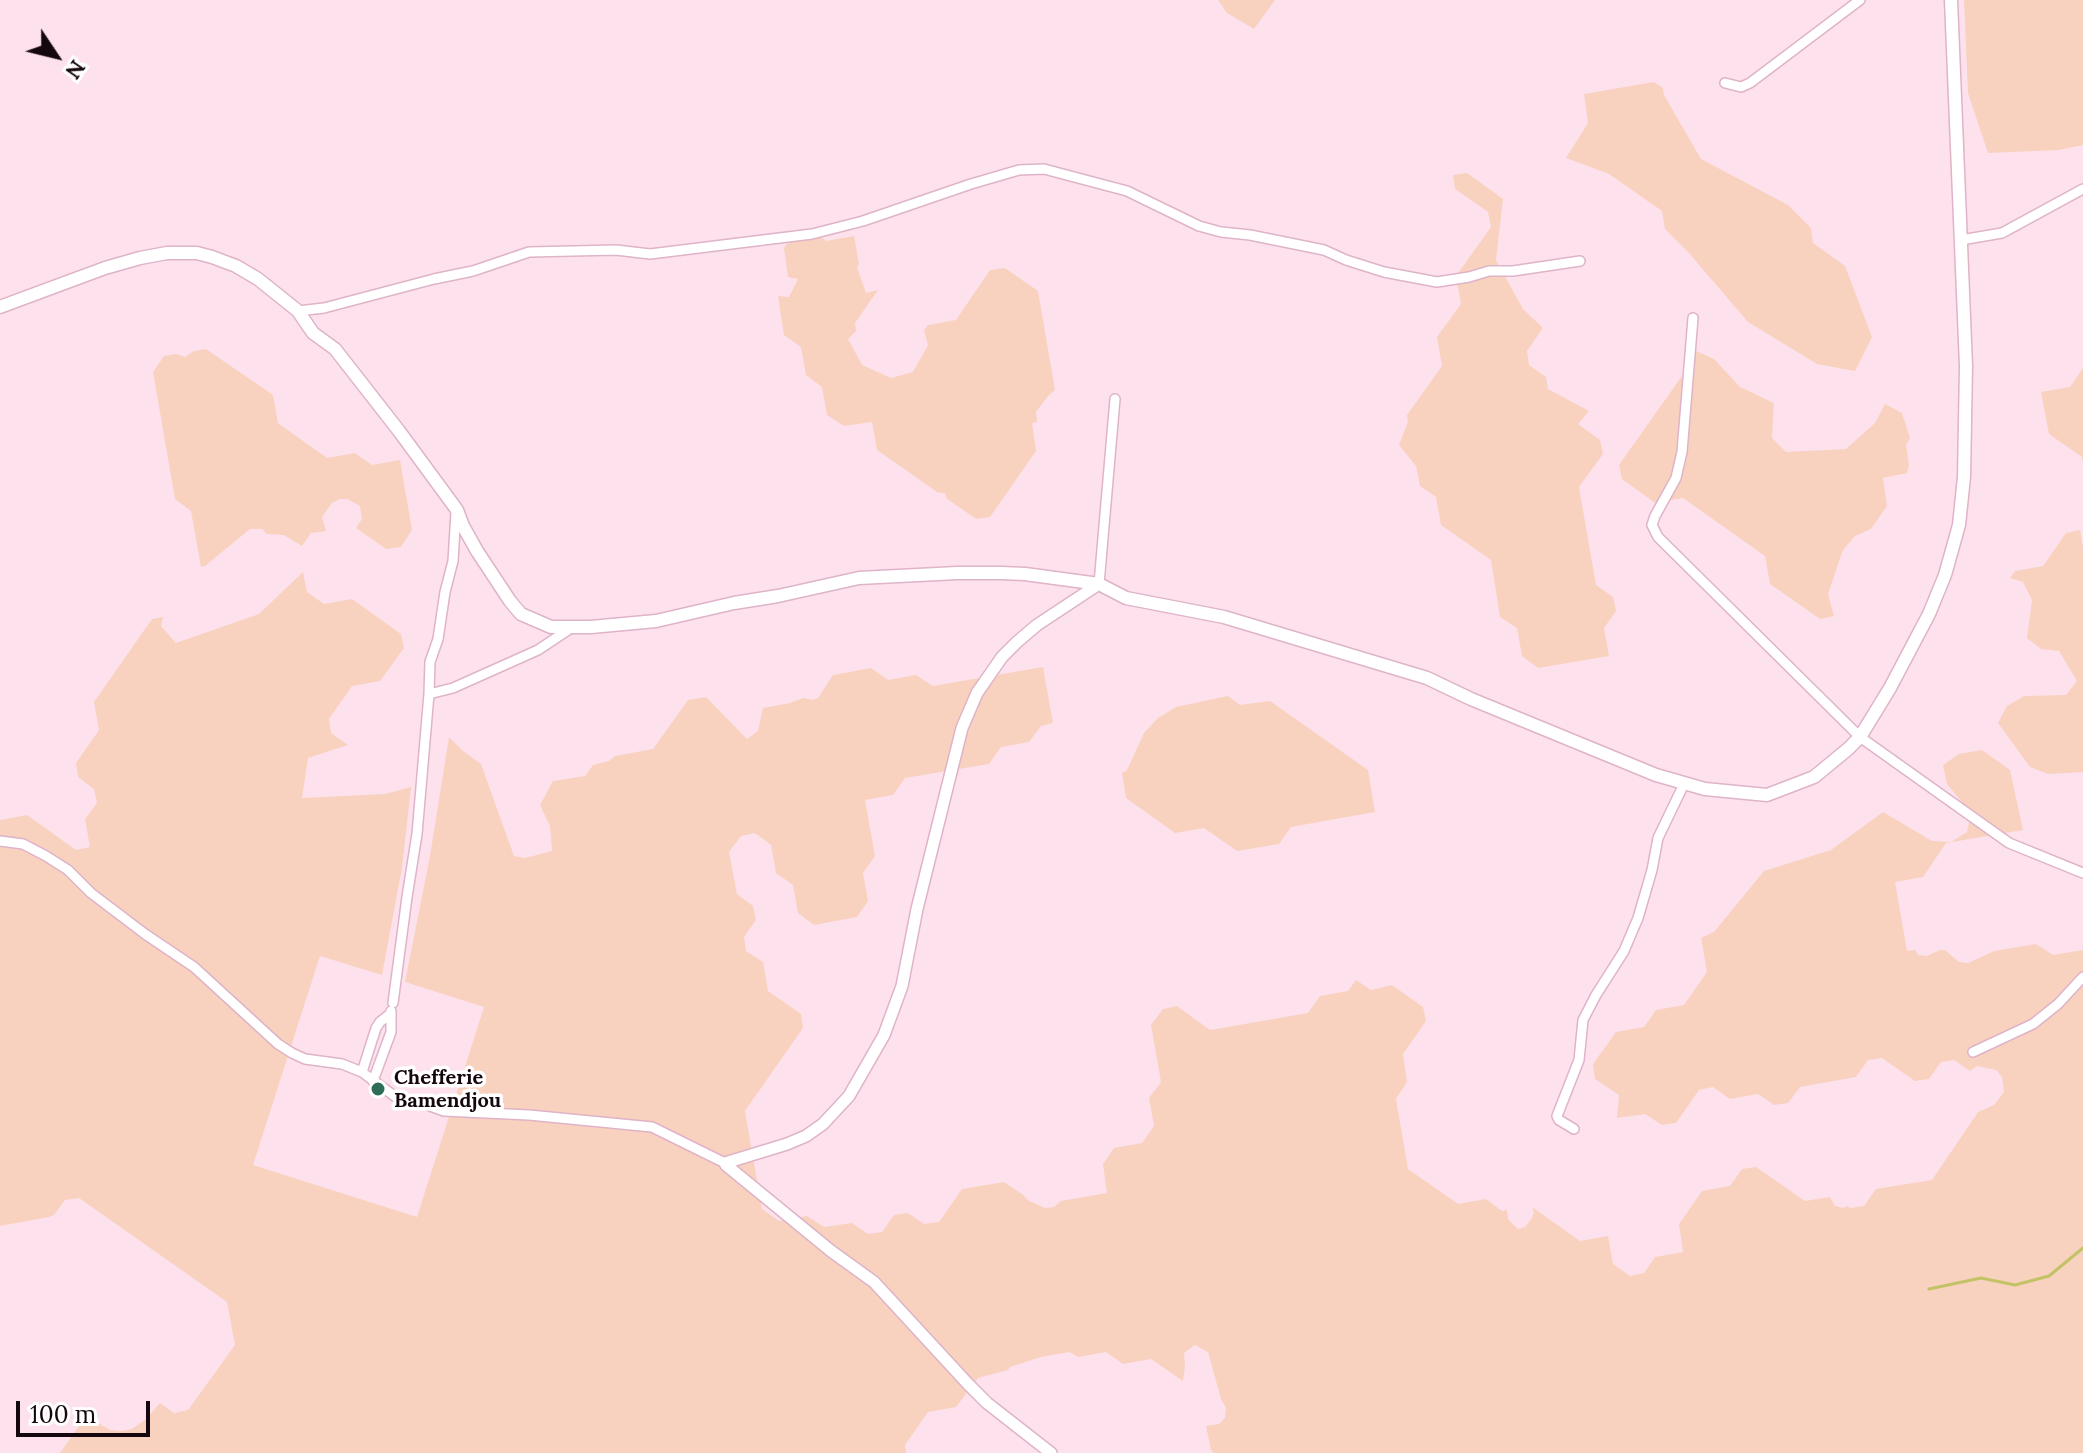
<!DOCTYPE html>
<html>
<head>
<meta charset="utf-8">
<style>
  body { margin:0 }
  #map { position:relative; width:2083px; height:1453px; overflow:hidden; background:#fde2ee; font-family:Lora,serif }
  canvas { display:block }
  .north { position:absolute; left:16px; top:16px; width:80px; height:80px; -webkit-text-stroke:6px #fff; paint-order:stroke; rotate:125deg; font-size:22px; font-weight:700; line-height:32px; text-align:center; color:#15070e }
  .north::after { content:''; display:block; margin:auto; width:28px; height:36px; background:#15070e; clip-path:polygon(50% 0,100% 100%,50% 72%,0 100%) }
  .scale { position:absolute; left:16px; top:1401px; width:134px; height:36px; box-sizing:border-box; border:4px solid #15070e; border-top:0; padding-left:10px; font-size:24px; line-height:28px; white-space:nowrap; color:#15070e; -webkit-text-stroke:6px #fff; paint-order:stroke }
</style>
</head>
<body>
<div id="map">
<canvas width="2083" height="1453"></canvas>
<div class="north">N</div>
<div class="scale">100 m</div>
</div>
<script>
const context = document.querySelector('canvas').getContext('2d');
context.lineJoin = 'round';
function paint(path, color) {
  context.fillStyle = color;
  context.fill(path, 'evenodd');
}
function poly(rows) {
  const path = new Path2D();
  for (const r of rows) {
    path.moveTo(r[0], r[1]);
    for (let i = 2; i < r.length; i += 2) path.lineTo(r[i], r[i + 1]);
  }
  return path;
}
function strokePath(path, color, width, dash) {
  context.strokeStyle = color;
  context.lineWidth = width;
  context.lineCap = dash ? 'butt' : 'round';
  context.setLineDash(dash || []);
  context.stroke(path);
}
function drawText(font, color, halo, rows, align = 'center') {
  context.font = font + ' Lora,serif';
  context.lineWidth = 7;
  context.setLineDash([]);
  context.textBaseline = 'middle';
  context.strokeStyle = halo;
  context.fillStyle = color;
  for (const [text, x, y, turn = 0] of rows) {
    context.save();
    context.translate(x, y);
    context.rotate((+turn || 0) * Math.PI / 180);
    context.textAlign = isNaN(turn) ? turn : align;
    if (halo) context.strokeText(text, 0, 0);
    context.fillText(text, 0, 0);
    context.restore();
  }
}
const green = poly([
  [1218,0,1275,0,1254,29,1227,13],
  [1964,0,2083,0,2083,145,2059,150,1988,153,1968,93],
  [1654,82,1663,88,1664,95,1701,159,1788,205,1811,228,1813,243,1845,266,1872,337,1855,371,1817,364,1748,322,1688,252,1665,229,1662,211,1609,174,1566,158,1588,123,1584,94],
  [1467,173,1503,199,1496,260,1523,309,1543,328,1527,351,1529,365,1546,377,1548,389,1589,411,1578,424,1600,440,1603,454,1579,487,1596,585,1613,597,1616,611,1604,628,1609,656,1538,668,1522,656,1517,628,1500,617,1491,560,1441,525,1436,497,1420,486,1416,466,1399,445,1408,422,1407,415,1442,366,1437,337,1461,304,1456,276,1491,227,1488,212,1455,189,1453,175],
  [809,229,826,241,854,236,859,264,857,267,866,293,878,290,855,323,856,331,848,339,862,365,891,378,913,372,928,345,924,330,928,325,956,320,990,270,1005,268,1038,291,1055,390,1048,396,1036,412,1037,422,1032,423,1036,451,990,517,976,519,946,498,946,494,937,492,877,450,872,422,844,426,827,415,822,387,806,375,801,347,784,335,778,296,789,297,798,279,788,277,784,248,795,232],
  [1685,346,1714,359,1740,387,1774,403,1772,438,1786,452,1846,449,1875,423,1885,404,1902,413,1910,438,1906,445,1909,465,1907,473,1883,478,1887,506,1871,529,1855,536,1843,550,1828,594,1834,616,1820,619,1770,584,1765,556,1683,498,1655,503,1622,479,1619,465,1689,366],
  [206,349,273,395,278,423,327,458,355,453,372,465,400,460,412,530,401,547,386,549,356,528,362,519,360,506,347,499,340,499,332,503,322,517,326,531,311,533,302,546,284,535,267,534,262,529,250,529,205,566,201,567,191,511,175,499,153,372,164,356,176,354,185,357,194,351],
  [2083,368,2083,463,2082,457,2049,434,2041,392,2070,387],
  [2080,530,2083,547,2083,772,2048,774,2030,767,1998,723,2007,706,2024,696,2066,695,2077,681,2059,651,2041,649,2027,638,2032,600,2023,582,2010,578,2015,571,2043,566,2066,533],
  [303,572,307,592,324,604,352,599,401,634,404,648,380,681,352,686,329,719,331,733,348,745,308,758,302,798,385,794,411,787,402,868,382,975,320,956,253,1165,417,1217,484,1007,405,982,430,856,449,737,463,751,481,764,514,856,525,858,552,851,550,826,540,805,553,781,585,776,593,765,609,761,615,756,653,749,688,700,706,697,747,739,758,731,763,708,790,703,803,698,813,700,818,698,833,675,871,668,888,680,916,675,933,686,1043,667,1053,723,1041,726,1029,742,1001,747,989,764,905,778,893,795,865,800,875,856,863,873,868,901,857,917,814,925,798,913,793,885,776,873,771,845,755,833,741,836,729,852,737,894,753,906,756,920,744,937,746,951,763,962,768,991,801,1014,803,1028,745,1111,762,1209,779,1221,807,1216,824,1227,852,1223,868,1234,882,1232,894,1215,908,1213,924,1224,939,1222,962,1189,1004,1182,1022,1194,1029,1201,1045,1208,1054,1207,1061,1201,1107,1193,1103,1164,1114,1148,1142,1143,1154,1126,1149,1098,1161,1082,1151,1025,1163,1009,1177,1006,1210,1030,1308,1013,1320,996,1348,991,1356,980,1371,990,1392,985,1423,1007,1426,1021,1403,1054,1407,1082,1396,1099,1408,1169,1458,1204,1486,1199,1502,1211,1507,1210,1508,1219,1518,1229,1525,1227,1532,1218,1534,1212,1532,1207,1580,1241,1608,1236,1613,1264,1630,1276,1644,1273,1655,1257,1683,1252,1679,1224,1702,1191,1730,1186,1742,1169,1756,1167,1805,1201,1830,1197,1835,1206,1843,1208,1847,1206,1850,1208,1864,1206,1876,1189,1932,1180,1978,1112,1994,1105,2004,1092,2002,1077,1996,1070,1977,1066,1970,1071,1954,1060,1941,1062,1929,1079,1915,1081,1882,1058,1868,1060,1856,1077,1800,1087,1788,1103,1774,1105,1758,1094,1730,1099,1713,1087,1699,1090,1676,1123,1662,1125,1645,1114,1617,1118,1619,1095,1595,1079,1593,1064,1616,1032,1644,1027,1656,1010,1684,1005,1707,972,1701,938,1714,932,1764,871,1831,850,1883,812,1932,841,1951,842,1967,832,1971,813,1947,784,1943,765,1959,754,1982,750,2010,770,2023,830,1946,843,1923,877,1895,882,1907,951,1915,950,1918,955,1927,956,1940,950,1945,950,1959,962,1968,963,1994,951,2036,944,2053,955,2083,950,2083,1453,1214,1453,1211,1450,1206,1426,1219,1424,1225,1418,1226,1408,1221,1399,1208,1352,1195,1345,1184,1353,1185,1366,1183,1381,1151,1359,1123,1364,1106,1352,1078,1357,1070,1352,1041,1357,1010,1367,1008,1370,978,1378,956,1407,928,1412,905,1445,906,1453,60,1453,86,1416,110,1430,122,1431,132,1429,146,1419,160,1403,174,1413,188,1410,235,1345,227,1302,79,1198,65,1200,54,1215,49,1217,0,1226,0,820,27,815,76,850,90,847,85,819,97,803,94,789,78,777,76,763,99,730,94,702,152,619,163,617,161,626,176,643,259,614],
  [1228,696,1240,705,1270,701,1368,770,1375,812,1291,827,1279,844,1237,851,1204,828,1175,833,1126,798,1122,773,1127,770,1144,733,1158,718,1176,707]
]);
const stream = poly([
  [1929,1289,1981,1278,2015,1285,2049,1276,2083,1248]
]);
const minor = poly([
  [1725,83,1741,87,1750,83,1860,0],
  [1961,240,2002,233,2083,189],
  [298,311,324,308,434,279,473,271,529,252,616,250,650,254,812,234,863,221,971,184,1019,170,1044,169,1127,191,1199,226,1221,232,1250,235,1324,250,1346,260,1384,272,1437,282,1469,277,1489,271,1513,271,1580,261],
  [1693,318,1682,452,1676,478,1655,516,1652,525,1658,537,1860,737,2009,843,2083,873],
  [1099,584,1115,399],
  [429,694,453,688,538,650,571,628],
  [0,841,23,844,46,856,68,870,91,893,145,934,194,967,278,1044,292,1053,305,1059,342,1064,362,1072,401,1101,421,1104],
  [393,1003,407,897,417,834,429,694,430,662,438,639,445,592,453,561,456,512],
  [1973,1052,2033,1024,2058,1004,2083,977],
  [362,1072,376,1028,380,1022,390,1014],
  [373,1081,391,1032,391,1011],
  [430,1106,444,1111,529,1115,652,1127,725,1163],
  [1574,1129,1559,1120,1557,1116,1579,1060,1583,1020,1596,995,1624,951,1638,918,1652,870,1658,838,1684,784]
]);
const tertiary = poly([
  [1051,1453,987,1403,968,1384,874,1282,831,1251,726,1165,725,1163,787,1144,806,1136,823,1124,849,1096,884,1035,902,986,917,909,962,728,977,693,1002,657,1017,642,1037,625,1099,584]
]);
const secondary = poly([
  [0,307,105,268,140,258,167,253,197,253,212,257,236,266,258,279,298,311,313,333,335,349,399,431,457,510,463,526,477,551,510,601,521,614,551,627,591,627,656,621,734,603,778,596,859,578,957,573,1001,573,1025,574,1099,584,1126,598,1224,617,1427,678,1471,699,1656,775,1705,789,1767,795,1814,777,1848,749,1860,737,1890,688,1929,614,1945,575,1959,525,1964,477,1966,366,1951,0]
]);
const markers = [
  [378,1089,8,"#306d59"]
];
const poiNames = [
  ["Chefferie",394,1078],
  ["Bamendjou",394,1101]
];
paint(green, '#f8d2bf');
strokePath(stream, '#c2c266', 3);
strokePath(minor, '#dfb3c8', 12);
strokePath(tertiary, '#dfb3c8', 14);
strokePath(secondary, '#dfb3c8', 15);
strokePath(minor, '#fff', 9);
strokePath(tertiary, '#fff', 11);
strokePath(secondary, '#fff', 12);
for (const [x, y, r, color] of markers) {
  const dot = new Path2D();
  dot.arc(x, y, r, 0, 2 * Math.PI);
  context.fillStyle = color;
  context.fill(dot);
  strokePath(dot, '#fff', 3);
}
drawText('bold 20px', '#15070e', '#fff', poiNames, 'left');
</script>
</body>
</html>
